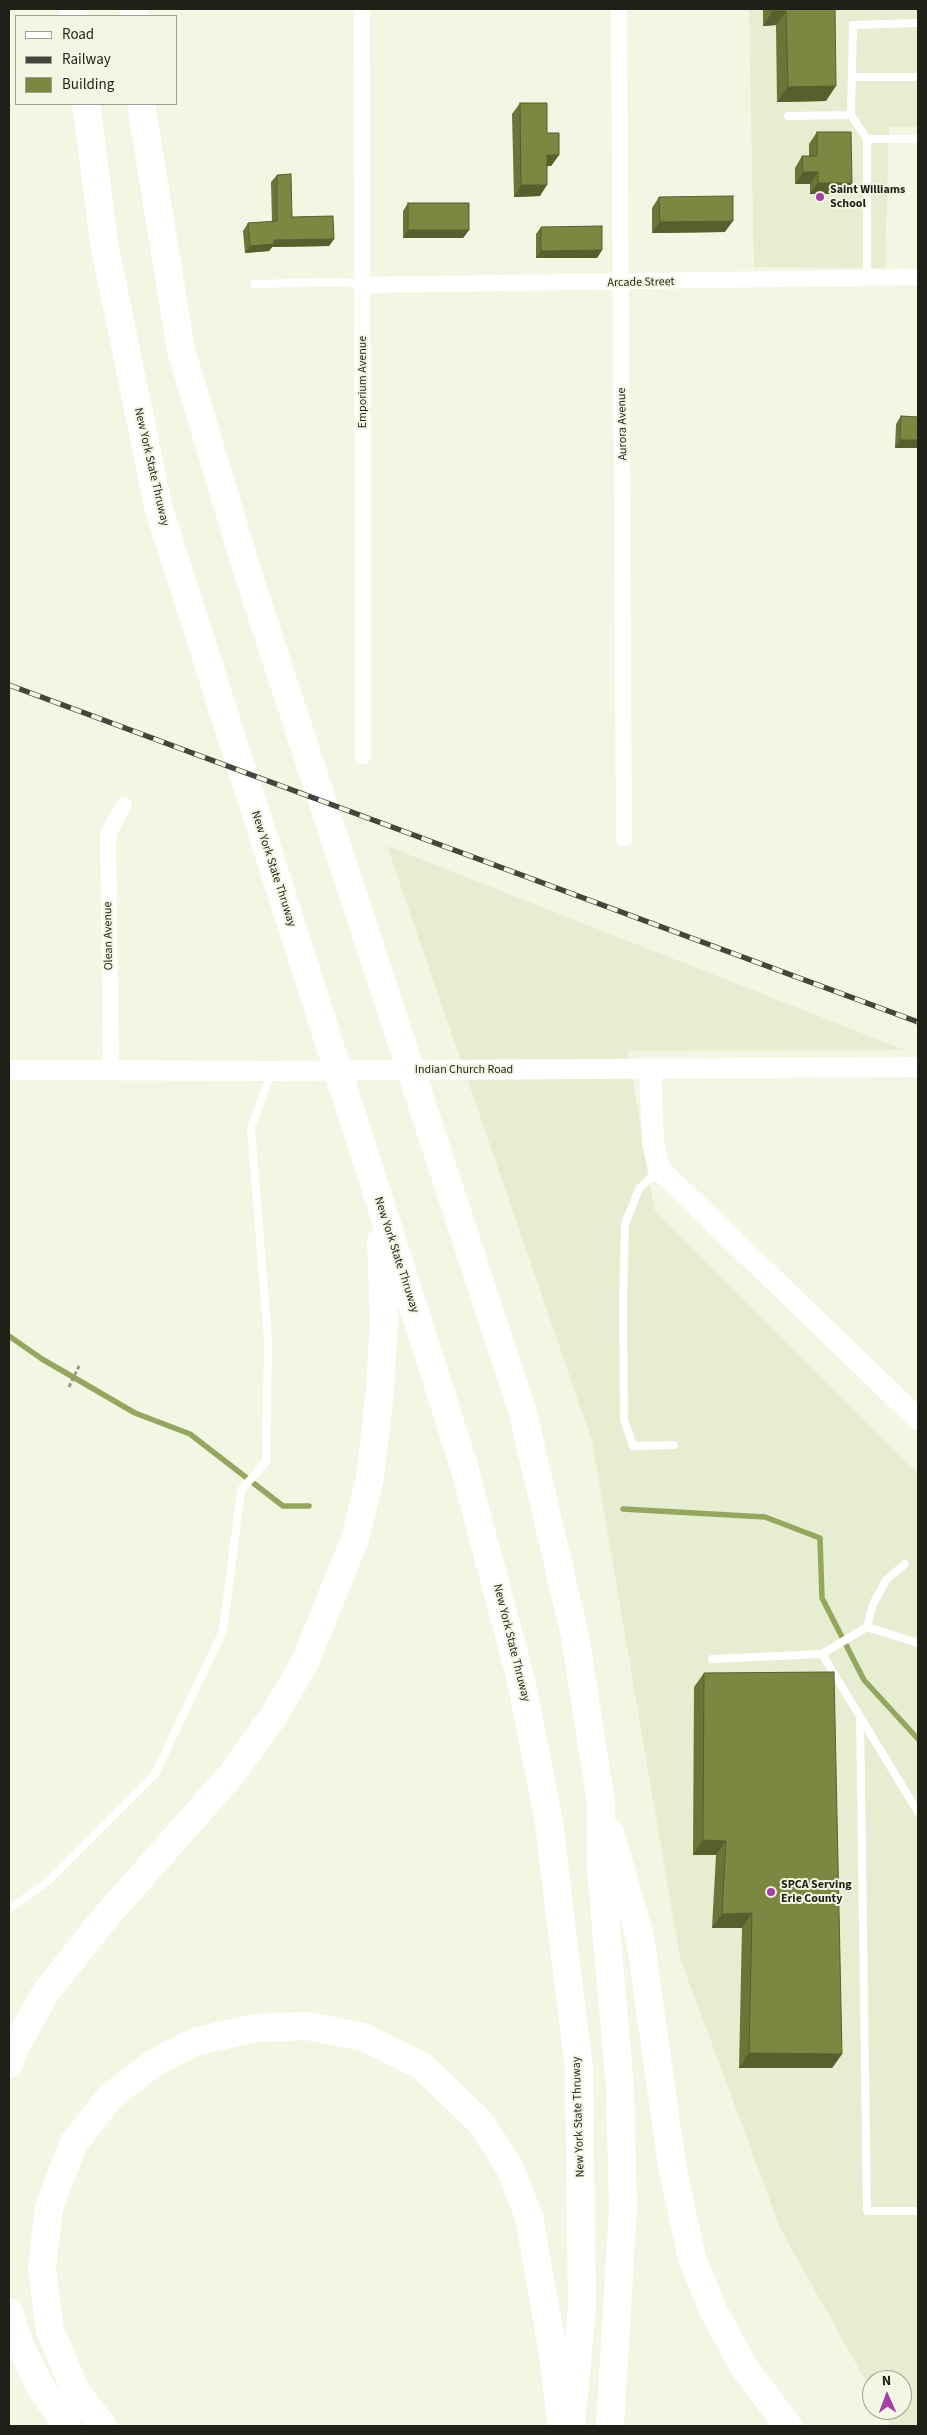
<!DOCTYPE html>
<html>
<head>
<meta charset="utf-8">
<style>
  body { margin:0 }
  #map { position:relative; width:927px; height:2435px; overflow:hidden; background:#f2f7e3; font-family:"Source Sans 3",sans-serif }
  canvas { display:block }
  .frame { position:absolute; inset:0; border:10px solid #1f2119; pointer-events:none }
  .legend { position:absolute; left:15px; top:15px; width:162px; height:90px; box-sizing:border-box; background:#f2f7e3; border:1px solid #9ea192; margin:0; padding:6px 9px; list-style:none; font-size:15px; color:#1f2119 }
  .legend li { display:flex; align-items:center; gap:10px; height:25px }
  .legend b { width:25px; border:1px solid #9ea192 }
  .north { position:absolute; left:862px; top:2370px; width:50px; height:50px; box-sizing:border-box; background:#f2f7e3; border:1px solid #9ea192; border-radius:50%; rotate:358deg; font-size:14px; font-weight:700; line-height:20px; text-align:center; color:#1f2119 }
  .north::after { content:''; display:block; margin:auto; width:18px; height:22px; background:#a540a4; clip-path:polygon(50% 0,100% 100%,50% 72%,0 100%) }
</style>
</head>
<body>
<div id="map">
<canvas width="927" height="2435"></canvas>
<div class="frame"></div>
<ul class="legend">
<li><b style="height:6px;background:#fff"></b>Road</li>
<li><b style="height:6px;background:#43463c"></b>Railway</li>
<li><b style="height:14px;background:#7b8841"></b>Building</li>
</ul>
<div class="north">N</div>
</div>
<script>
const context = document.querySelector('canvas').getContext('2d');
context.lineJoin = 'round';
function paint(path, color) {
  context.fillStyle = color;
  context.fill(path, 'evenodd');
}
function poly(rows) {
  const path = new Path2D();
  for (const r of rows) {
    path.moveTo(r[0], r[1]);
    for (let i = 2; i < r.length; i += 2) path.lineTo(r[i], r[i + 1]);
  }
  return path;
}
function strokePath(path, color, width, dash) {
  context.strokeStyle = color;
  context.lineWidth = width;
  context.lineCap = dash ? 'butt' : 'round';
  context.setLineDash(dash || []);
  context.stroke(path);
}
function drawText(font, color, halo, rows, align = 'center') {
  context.font = font + ' "Source Sans 3",sans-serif';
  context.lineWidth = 4;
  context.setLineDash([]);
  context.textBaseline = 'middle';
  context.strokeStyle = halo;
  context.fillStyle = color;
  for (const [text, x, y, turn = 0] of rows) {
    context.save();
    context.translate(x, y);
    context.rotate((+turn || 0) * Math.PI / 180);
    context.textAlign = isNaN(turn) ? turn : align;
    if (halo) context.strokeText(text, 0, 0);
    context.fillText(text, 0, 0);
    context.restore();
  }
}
const built = poly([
  [749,9,918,9,918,127,889,127,885,268,754,267],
  [387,846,905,1050,628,1051,654,1209,918,1473,918,2426,891,2426,882,2410,902,2410,902,2380,872,2380,872,2392,781,2230,680,1958,592,1441]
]);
const stream = poly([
  [9,1336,42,1359,135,1413,190,1434,283,1506,309,1506],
  [623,1509,765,1517,820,1538,822,1598,864,1680,918,1739]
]);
const path = poly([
  [69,1387,80,1364]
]);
const service = poly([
  [852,77,918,77],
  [851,115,867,139],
  [788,116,851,115,853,25,918,23],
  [867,278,867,139,918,139],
  [254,284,339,282,363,285],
  [658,1171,639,1189,625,1224,623,1306,624,1420,633,1446,674,1445],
  [867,1627,873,1604,887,1579,905,1564],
  [822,1654,867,1627,918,1643],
  [712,1659,822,1654,918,1812],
  [860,1716,867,2211,918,2211],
  [9,1909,45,1884,155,1774,223,1631,241,1490,266,1462,268,1340,251,1128,271,1073]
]);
const minor = poly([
  [362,9,363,756],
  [619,9,624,839],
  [363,285,918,277],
  [111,1070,108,834,124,805]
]);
const tertiary = poly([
  [9,1070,271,1071,918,1067]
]);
const secondary = poly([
  [650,1069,653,1142,659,1169,918,1419]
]);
const motorway = poly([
  [73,9,74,16],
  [133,9,134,16],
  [86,104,105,248,158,506,463,1463,522,1684,549,1823,579,2070,582,2308,571,2426],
  [141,104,181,350,249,577,522,1410,575,1636,601,1803,601,1869,620,2088,623,2208,610,2426],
  [610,1833,640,1937,672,2166,692,2258,714,2312,744,2367,788,2426],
  [9,2064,13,2051,46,1992,103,1920,231,1775,273,1717,305,1662,355,1539,370,1478,380,1390,384,1321,381,1241],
  [9,2312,18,2341,41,2388,67,2426],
  [103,2426,76,2392,50,2330,42,2267,49,2208,73,2144,111,2096,154,2063,197,2041,256,2028,308,2026,363,2037,422,2066,481,2123,510,2168,529,2217,552,2347,561,2418]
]);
const rail = poly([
  [9,685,918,1022]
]);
const wall = poly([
  [763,9,835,9,826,101,777,102,776,25,763,26],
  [520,103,547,133,559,155,551,166,547,166,540,196,514,197,512,114],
  [817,132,852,183,844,194,810,194,810,184,795,184,795,168,802,156,809,156,809,144],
  [277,175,292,217,334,239,329,246,272,247,269,251,245,253,243,231,248,223,272,222,271,182],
  [659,197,725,232,652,233,652,208],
  [408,203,469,230,463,238,403,238,403,211],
  [541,227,602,250,597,258,536,258,536,234],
  [901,416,918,417,918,447,917,448,895,448,896,424],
  [704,1673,842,2054,832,2068,739,2068,742,1928,712,1928,716,1855,693,1855,694,1687]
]);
const shadedWall = poly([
  [773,11,786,11,776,25,763,26],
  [836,86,826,101,777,102,788,87],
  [547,155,559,155,551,166,539,166],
  [803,172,818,172,810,184,795,184],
  [818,183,852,183,844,194,810,194],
  [521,185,547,185,540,196,514,197],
  [733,221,725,232,652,233,660,222],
  [408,230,469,230,463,238,403,238],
  [334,239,329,246,272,247,269,251,245,253,250,246,274,240],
  [602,250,597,258,536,258,541,251],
  [900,440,918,440,918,447,917,448,895,448],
  [703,1840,726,1841,716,1855,693,1855],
  [752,1913,742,1928,712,1928,722,1914],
  [749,2053,842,2054,832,2068,739,2068]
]);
const building = poly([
  [773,9,835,9,836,86,788,87,786,11,773,11,773,9],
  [520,103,547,103,547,133,559,133,559,155,547,155,547,185,521,185,520,103],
  [817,132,851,132,852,183,818,183,818,172,803,172,802,156,817,156,817,132],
  [291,174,292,217,333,216,334,239,274,240,274,244,250,246,248,223,277,221,277,175,291,174],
  [733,196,733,221,660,222,659,197,733,196],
  [408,203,469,203,469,230,408,230,408,203],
  [602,226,602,250,541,251,541,227,602,226],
  [901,416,918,417,918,440,900,440,901,416],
  [834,1672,842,2054,749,2053,752,1913,722,1914,726,1841,703,1840,704,1673,834,1672]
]);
const markers = [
  [820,197,5,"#a540a4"],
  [771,1892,5,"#a540a4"]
];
const poiNames = [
  ["Saint Williams",830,190],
  ["School",830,204],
  ["SPCA Serving",781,1885],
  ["Erie County",781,1899]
];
const streetNames = [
  ["Arcade Street",641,283,-1],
  ["Emporium Avenue",363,382,-90],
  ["Aurora Avenue",623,424,-91],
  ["New York State Thruway",151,467,77],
  ["New York State Thruway",273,869,72],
  ["Olean Avenue",109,936,-91],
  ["Indian Church Road",464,1070],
  ["New York State Thruway",396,1255,72],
  ["New York State Thruway",511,1643,76],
  ["New York State Thruway",579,2117,-92]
];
paint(built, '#e6edd1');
strokePath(stream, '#97a65f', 5.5);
strokePath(path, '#979a8c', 3, [4, 2.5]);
strokePath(service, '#fff', 8);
strokePath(minor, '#fff', 16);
strokePath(tertiary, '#fff', 20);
strokePath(secondary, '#fff', 22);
strokePath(motorway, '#fff', 28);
strokePath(rail, '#43463c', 5.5);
strokePath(rail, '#f2f7e3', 4, [11]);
paint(wall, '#6a7538');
paint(shadedWall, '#565f2e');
paint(building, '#7b8841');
strokePath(building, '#565f2e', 1);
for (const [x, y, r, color] of markers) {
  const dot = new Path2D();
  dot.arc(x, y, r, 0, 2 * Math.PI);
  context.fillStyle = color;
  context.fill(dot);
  strokePath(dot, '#f2f7e3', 2);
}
drawText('bold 12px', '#1f2119', '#f2f7e3', poiNames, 'left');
drawText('12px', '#1f2119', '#f2f7e3', streetNames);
</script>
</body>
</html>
